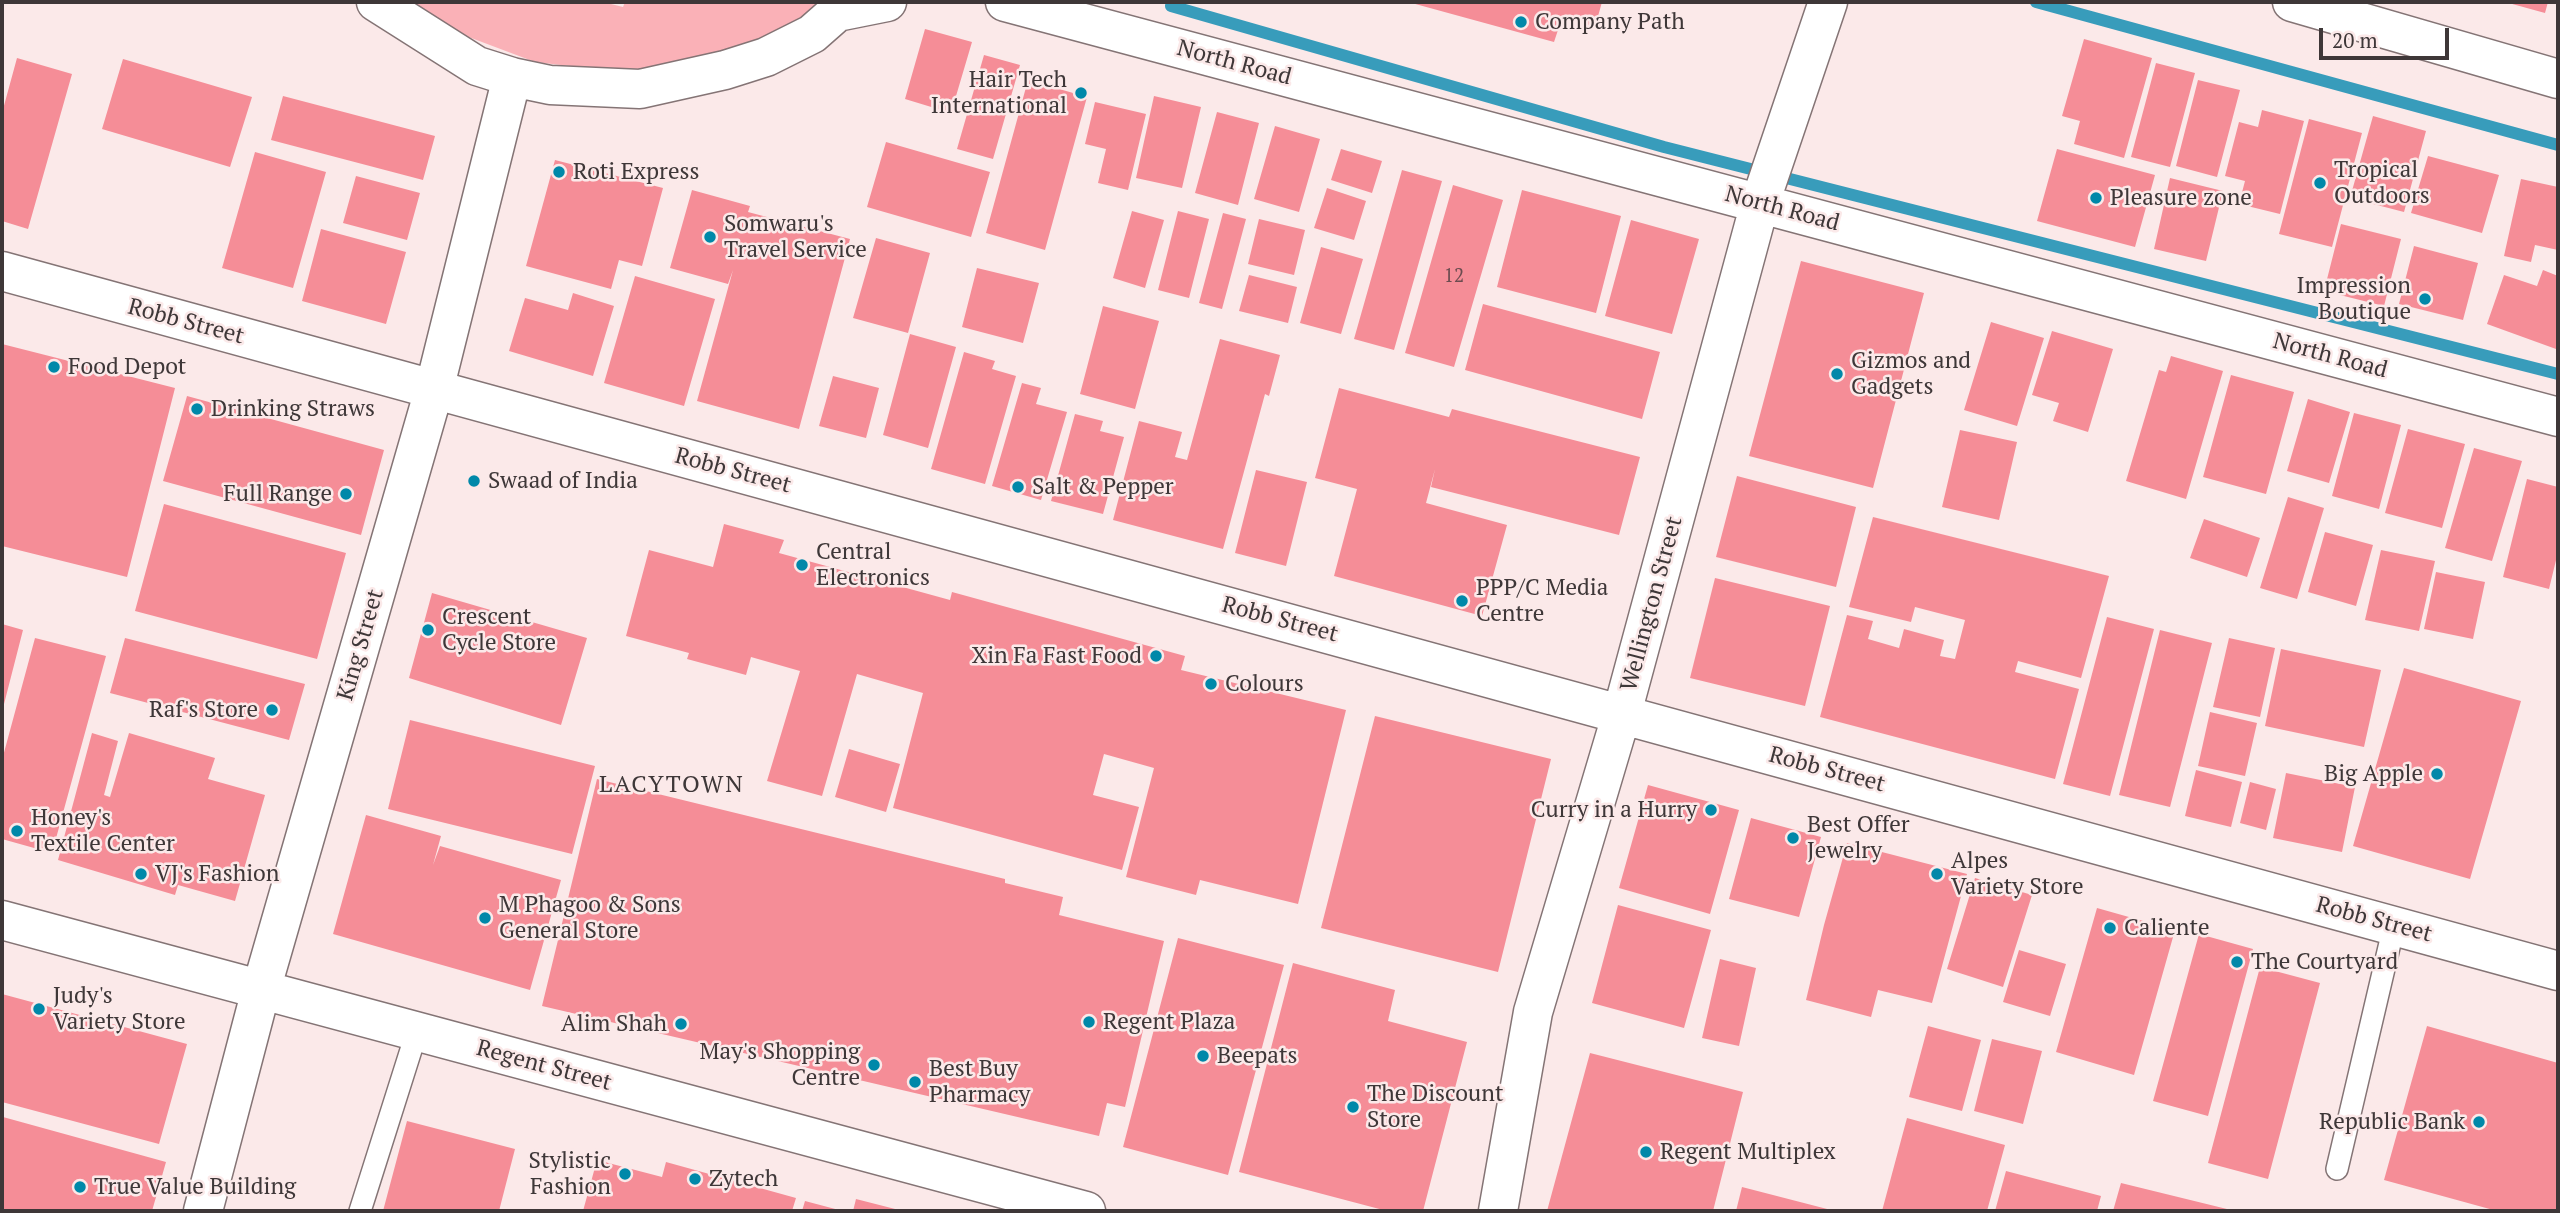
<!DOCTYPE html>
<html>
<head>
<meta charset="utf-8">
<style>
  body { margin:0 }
  #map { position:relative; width:2560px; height:1213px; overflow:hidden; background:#fbe9e9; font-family:"PT Serif",serif }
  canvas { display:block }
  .frame { position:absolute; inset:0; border:4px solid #3e3738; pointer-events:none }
  .scale { position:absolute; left:2319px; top:28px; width:130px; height:32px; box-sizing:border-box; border:4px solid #3e3738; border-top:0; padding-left:9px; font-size:21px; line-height:24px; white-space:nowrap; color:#3e3738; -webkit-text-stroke:5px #fbe9e9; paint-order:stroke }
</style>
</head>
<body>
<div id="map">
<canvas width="2560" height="1213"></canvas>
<div class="frame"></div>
<div class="scale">20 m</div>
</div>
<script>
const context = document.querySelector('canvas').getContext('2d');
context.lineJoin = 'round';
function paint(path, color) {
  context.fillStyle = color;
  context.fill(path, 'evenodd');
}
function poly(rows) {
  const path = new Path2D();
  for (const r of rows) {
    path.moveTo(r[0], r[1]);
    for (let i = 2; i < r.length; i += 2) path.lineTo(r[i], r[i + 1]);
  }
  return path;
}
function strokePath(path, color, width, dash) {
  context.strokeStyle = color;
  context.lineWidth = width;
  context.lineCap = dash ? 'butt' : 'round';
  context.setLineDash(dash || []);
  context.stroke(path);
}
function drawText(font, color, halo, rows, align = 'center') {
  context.font = font + ' "PT Serif",serif';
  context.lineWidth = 5;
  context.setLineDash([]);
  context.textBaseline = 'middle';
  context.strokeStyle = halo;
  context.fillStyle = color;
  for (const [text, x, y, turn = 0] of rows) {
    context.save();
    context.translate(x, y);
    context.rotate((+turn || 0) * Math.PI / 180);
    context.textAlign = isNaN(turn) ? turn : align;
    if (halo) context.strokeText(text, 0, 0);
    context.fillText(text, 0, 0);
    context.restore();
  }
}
const green = poly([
  [408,2,603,2,623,7,625,2,817,2,811,11,771,35,723,54,664,68,605,70,535,62,466,36]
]);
const stream = poly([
  [1172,2,1171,6,1664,147,2558,374],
  [2036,2,2558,145]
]);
const building = poly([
  [1408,2,1602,2,1595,27,1562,18,1554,42],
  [2505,2,2548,2,2545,13],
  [925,29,972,42,951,113,905,99],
  [2084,39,2152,58,2124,158,2074,144,2080,121,2062,116],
  [984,55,1020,65,993,159,957,149],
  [17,58,72,74,28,229,2,221,2,113],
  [123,59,252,97,230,167,102,129],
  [2156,63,2195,73,2170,167,2131,157],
  [1028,80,1087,97,1045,250,986,233],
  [2198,80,2240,90,2217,177,2176,166],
  [283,96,435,136,423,180,271,140],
  [1154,96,1201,107,1182,188,1136,178],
  [1095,102,1146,114,1128,190,1098,183,1106,149,1085,144],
  [2262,110,2304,121,2280,214,2239,204,2245,181,2225,176,2239,122,2258,127],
  [1217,112,1259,123,1238,205,1195,193],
  [2373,116,2426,131,2404,212,2350,198],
  [2309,119,2362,133,2332,247,2279,234],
  [1275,126,1320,139,1299,212,1254,199],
  [886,142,990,172,971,237,867,207],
  [1341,149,1382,161,1372,193,1331,180],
  [2057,149,2155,175,2135,247,2037,221],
  [255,152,326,172,293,288,222,268],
  [2428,156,2499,175,2482,233,2411,213],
  [555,160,663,188,642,266,619,260,611,289,526,266],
  [1402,170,1442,181,1394,350,1354,339],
  [356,176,420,193,407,240,343,223],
  [2170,178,2223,191,2206,261,2154,249],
  [2521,179,2558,187,2558,250,2535,245,2531,262,2504,256],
  [1453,185,1503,200,1454,367,1405,353],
  [1327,188,1366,201,1354,240,1314,228],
  [692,190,750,206,748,212,850,239,799,429,697,401,733,270,728,284,670,268],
  [1522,190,1621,216,1596,313,1497,287],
  [1132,211,1164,220,1145,288,1113,278],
  [1178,211,1209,219,1189,298,1158,290],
  [1223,213,1246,219,1222,309,1199,303],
  [1259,219,1305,230,1294,275,1248,264],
  [1631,220,1699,239,1672,334,1605,316],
  [2341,224,2401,239,2384,306,2324,291],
  [321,229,406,252,386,324,302,301],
  [876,238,930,253,908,333,853,318],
  [2414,246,2478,263,2463,320,2399,304],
  [1321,247,1363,259,1341,334,1300,323],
  [1801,261,1924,293,1873,488,1749,456],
  [977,268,1039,283,1023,343,962,327],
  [2543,270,2558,276,2558,343,2556,349,2487,324,2504,275,2537,286],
  [1249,275,1297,287,1288,323,1239,311],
  [635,276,715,299,684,406,604,383],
  [573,293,614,306,593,376,509,351,525,298,568,310],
  [1483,304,1660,352,1642,419,1465,370],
  [1103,306,1159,321,1135,409,1080,394],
  [1991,322,2044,338,2017,426,1964,410],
  [2052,331,2113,349,2088,432,2053,421,2059,403,2032,395],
  [910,334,956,347,928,448,883,435],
  [1220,339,1280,355,1269,396,1265,394,1223,549,1113,520,1139,421,1182,432,1175,457,1187,460],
  [2,344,175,388,127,577,2,546],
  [964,352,995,361,992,369,1016,376,985,484,931,469],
  [2171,356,2223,371,2186,499,2126,481,2159,370,2166,372],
  [2231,375,2294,392,2266,494,2203,477],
  [833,376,879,388,866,438,819,426],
  [1022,383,1041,388,1036,404,1067,412,1041,500,992,486],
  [1339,388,1449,417,1452,409,1640,457,1619,535,1431,487,1435,469,1426,503,1507,525,1482,616,1334,576,1357,489,1315,478],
  [187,396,384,450,361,535,163,481],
  [2308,399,2350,412,2329,483,2287,471],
  [2354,413,2401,425,2379,509,2332,496],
  [1075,414,1103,421,1100,431,1124,437,1103,514,1051,501],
  [2408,429,2465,444,2442,528,2385,513],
  [1960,430,2017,442,1999,520,1942,507],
  [2474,448,2522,461,2492,561,2445,548],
  [1256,470,1307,482,1286,566,1235,553],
  [1737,476,1856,507,1836,587,1716,557],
  [2527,479,2558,487,2558,552,2549,589,2503,577],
  [2288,497,2324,508,2297,599,2260,588],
  [164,504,346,553,317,659,135,611],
  [1873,517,2109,576,2081,678,2018,661,2015,672,2079,689,2055,779,1820,717,1847,615,1873,621,1868,639,1899,648,1904,629,1944,640,1940,656,1955,659,1965,620,1915,607,1911,622,1849,607],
  [2204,519,2260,538,2247,577,2190,558],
  [724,524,784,540,779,553,950,600,952,592,1185,656,1181,670,1346,710,1298,904,1200,880,1196,895,1126,877,1154,768,1104,754,1093,795,1139,807,1122,870,893,808,923,693,857,674,822,796,767,781,800,671,751,657,746,675,687,659,689,653,626,636,649,550,713,567],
  [2325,532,2373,545,2356,606,2308,592],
  [2381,550,2435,561,2419,631,2365,620],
  [2436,572,2485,582,2473,639,2424,629],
  [1715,578,1830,606,1805,706,1690,678],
  [432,593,587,638,561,725,409,678],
  [2107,617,2154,629,2110,796,2063,784],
  [2,624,23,630,3,708,2,708],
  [2160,630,2212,643,2170,807,2119,795],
  [35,638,106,656,52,853,2,839,2,760],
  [125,638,305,684,289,740,110,693],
  [2229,638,2275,648,2260,717,2213,707],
  [2281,649,2381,670,2364,747,2265,726],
  [2404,668,2521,701,2470,879,2353,846],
  [2210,712,2257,723,2245,776,2198,766],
  [1375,716,1551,759,1498,972,1321,928],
  [410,720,595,766,572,854,388,809],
  [92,733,118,741,104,795,110,797,129,733,215,758,208,779,265,795,235,901,178,885,175,895,58,860],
  [849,749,900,764,886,812,835,797],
  [2196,770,2242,782,2231,827,2185,816],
  [2286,773,2355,787,2342,852,2273,838],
  [597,779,1005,879,1005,883,1063,897,1059,915,1164,941,1125,1107,1107,1103,1099,1136,542,1006],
  [2250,782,2276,789,2266,830,2240,823],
  [1648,785,1739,810,1710,914,1619,888],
  [366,815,441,836,433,865,440,846,561,880,530,990,333,934],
  [1751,818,1821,837,1799,917,1729,899],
  [1847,843,1967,874,1932,1003,1878,990,1871,1017,1806,1000,1824,925],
  [1975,878,2032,895,2003,987,1947,969],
  [1618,905,1711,930,1684,1028,1592,1003],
  [2097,908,2175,930,2134,1075,2056,1052],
  [2199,934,2253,949,2208,1116,2153,1101],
  [1178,938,1284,965,1228,1175,1123,1147],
  [2019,950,2066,964,2050,1016,2003,1002],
  [1720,959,1756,968,1739,1046,1702,1038],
  [1293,963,1395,990,1388,1021,1467,1042,1423,1211,1387,1211,1239,1172],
  [2260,967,2320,983,2268,1179,2208,1163],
  [2,994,187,1044,159,1144,2,1102],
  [1928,1026,1981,1040,1962,1111,1909,1097],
  [2427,1026,2558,1063,2558,1211,2497,1211,2384,1180],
  [1992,1039,2042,1051,2023,1124,1974,1111],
  [1590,1053,1743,1092,1713,1211,1547,1211],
  [3,1117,166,1162,152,1211,2,1211],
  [1907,1118,2005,1145,1987,1211,1882,1211],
  [407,1121,515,1149,499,1211,383,1211],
  [597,1160,662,1177,666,1162,796,1198,792,1211,583,1211],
  [2006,1171,2101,1196,2097,1211,1995,1211],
  [2121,1183,2231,1210,2231,1211,2113,1211],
  [1742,1187,1831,1210,1831,1211,1736,1211],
  [856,1199,899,1210,899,1211,853,1211],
  [805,1201,839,1210,839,1211,802,1211]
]);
const lane = poly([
  [2337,1169,2394,926],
  [360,1211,417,1031]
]);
const secondary = poly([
  [376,2,477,66,512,77,550,85,640,89,725,70,766,57,812,34,837,12,842,2],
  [1005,2,2558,417],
  [2292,2,2558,79],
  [837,12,887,2],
  [2,271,2558,971],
  [2,920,1086,1211],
  [203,1211,261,990,434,390,512,77],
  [1498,1211,1533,1012,1622,713,1760,203,1828,2]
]);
const markers = [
  [1521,22,7,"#0088a9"],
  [1081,93,7,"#0088a9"],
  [559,172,7,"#0088a9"],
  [2320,183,7,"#0088a9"],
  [2096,198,7,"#0088a9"],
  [710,237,7,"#0088a9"],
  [2425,299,7,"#0088a9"],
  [54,367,7,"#0088a9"],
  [1837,374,7,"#0088a9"],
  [197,409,7,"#0088a9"],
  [474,481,7,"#0088a9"],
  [1018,487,7,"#0088a9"],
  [346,494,7,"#0088a9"],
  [802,565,7,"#0088a9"],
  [1462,601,7,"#0088a9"],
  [428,630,7,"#0088a9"],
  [1156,656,7,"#0088a9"],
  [1211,684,7,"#0088a9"],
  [272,710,7,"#0088a9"],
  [2437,774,7,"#0088a9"],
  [1711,810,7,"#0088a9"],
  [17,831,7,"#0088a9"],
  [1793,838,7,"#0088a9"],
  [141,874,7,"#0088a9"],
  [1937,874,7,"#0088a9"],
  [485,918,7,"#0088a9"],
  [2110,928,7,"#0088a9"],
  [2237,962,7,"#0088a9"],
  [39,1009,7,"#0088a9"],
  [1089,1022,7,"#0088a9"],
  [681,1024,7,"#0088a9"],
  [1203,1056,7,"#0088a9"],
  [874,1065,7,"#0088a9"],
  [915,1082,7,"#0088a9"],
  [1353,1107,7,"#0088a9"],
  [2479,1122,7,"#0088a9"],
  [1646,1152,7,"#0088a9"],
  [625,1174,7,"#0088a9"],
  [695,1179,7,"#0088a9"],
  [80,1187,7,"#0088a9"]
];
const numberNames = [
  ["12",1454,277]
];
const poiNames = [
  ["Company Path",1535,22],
  ["Hair Tech",1067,80,"right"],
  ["International",1067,106,"right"],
  ["Tropical",2334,170],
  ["Outdoors",2334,196],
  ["Roti Express",573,172],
  ["Pleasure zone",2110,198],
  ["Somwaru's",724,224],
  ["Travel Service",724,250],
  ["Impression",2411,286,"right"],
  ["Boutique",2411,312,"right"],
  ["Gizmos and",1851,361],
  ["Gadgets",1851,387],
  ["Food Depot",68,367],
  ["Drinking Straws",211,409],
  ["Swaad of India",488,481],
  ["Salt & Pepper",1032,487],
  ["Full Range",332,494,"right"],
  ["Central",816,552],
  ["Electronics",816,578],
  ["PPP/C Media",1476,588],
  ["Centre",1476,614],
  ["Crescent",442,617],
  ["Cycle Store",442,643],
  ["Xin Fa Fast Food",1142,656,"right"],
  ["Colours",1225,684],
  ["Raf's Store",258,710,"right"],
  ["Big Apple",2423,774,"right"],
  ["Curry in a Hurry",1697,810,"right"],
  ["Honey's",31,818],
  ["Textile Center",31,844],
  ["Best Offer",1807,825],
  ["Jewelry",1807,851],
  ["Alpes",1951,861],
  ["Variety Store",1951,887],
  ["VJ's Fashion",155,874],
  ["M Phagoo & Sons",499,905],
  ["General Store",499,931],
  ["Caliente",2124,928],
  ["The Courtyard",2251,962],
  ["Judy's",53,996],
  ["Variety Store",53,1022],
  ["Regent Plaza",1103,1022],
  ["Alim Shah",667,1024,"right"],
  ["May's Shopping",860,1052,"right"],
  ["Centre",860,1078,"right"],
  ["Beepats",1217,1056],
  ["Best Buy",929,1069],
  ["Pharmacy",929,1095],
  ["The Discount",1367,1094],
  ["Store",1367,1120],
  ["Republic Bank",2465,1122,"right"],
  ["Regent Multiplex",1660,1152],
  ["Stylistic",611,1161,"right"],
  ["Fashion",611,1187,"right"],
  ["Zytech",709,1179],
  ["True Value Building",94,1187]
];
const streetNames = [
  ["North Road",1234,63,15],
  ["North Road",1782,209,15],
  ["Robb Street",186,322,15],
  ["North Road",2330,356,15],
  ["Robb Street",733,471,15],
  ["Wellington Street",1652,604,-75],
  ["Robb Street",1280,620,15],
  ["King Street",361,645,-74],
  ["Robb Street",1827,770,15],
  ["Robb Street",2374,920,15],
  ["Regent Street",544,1066,15]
];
const neighbourhoodNames = [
  ["LACYTOWN",672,785]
];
paint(green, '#fab1b7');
strokePath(stream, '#389cbb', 12);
paint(building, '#f58d97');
strokePath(lane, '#847475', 24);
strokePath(secondary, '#847475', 41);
strokePath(lane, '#fff', 21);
strokePath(secondary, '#fff', 38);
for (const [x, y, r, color] of markers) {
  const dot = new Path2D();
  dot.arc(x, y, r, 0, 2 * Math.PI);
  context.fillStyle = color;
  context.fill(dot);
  strokePath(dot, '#fbe9e9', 2.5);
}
drawText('19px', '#6c4c50', null, numberNames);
drawText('23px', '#3e3738', '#fbe9e9', poiNames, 'left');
drawText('23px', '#3e3738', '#fbe9e9', streetNames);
context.letterSpacing = '2px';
drawText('24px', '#3e3738', '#fbe9e9', neighbourhoodNames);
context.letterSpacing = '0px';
</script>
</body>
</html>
